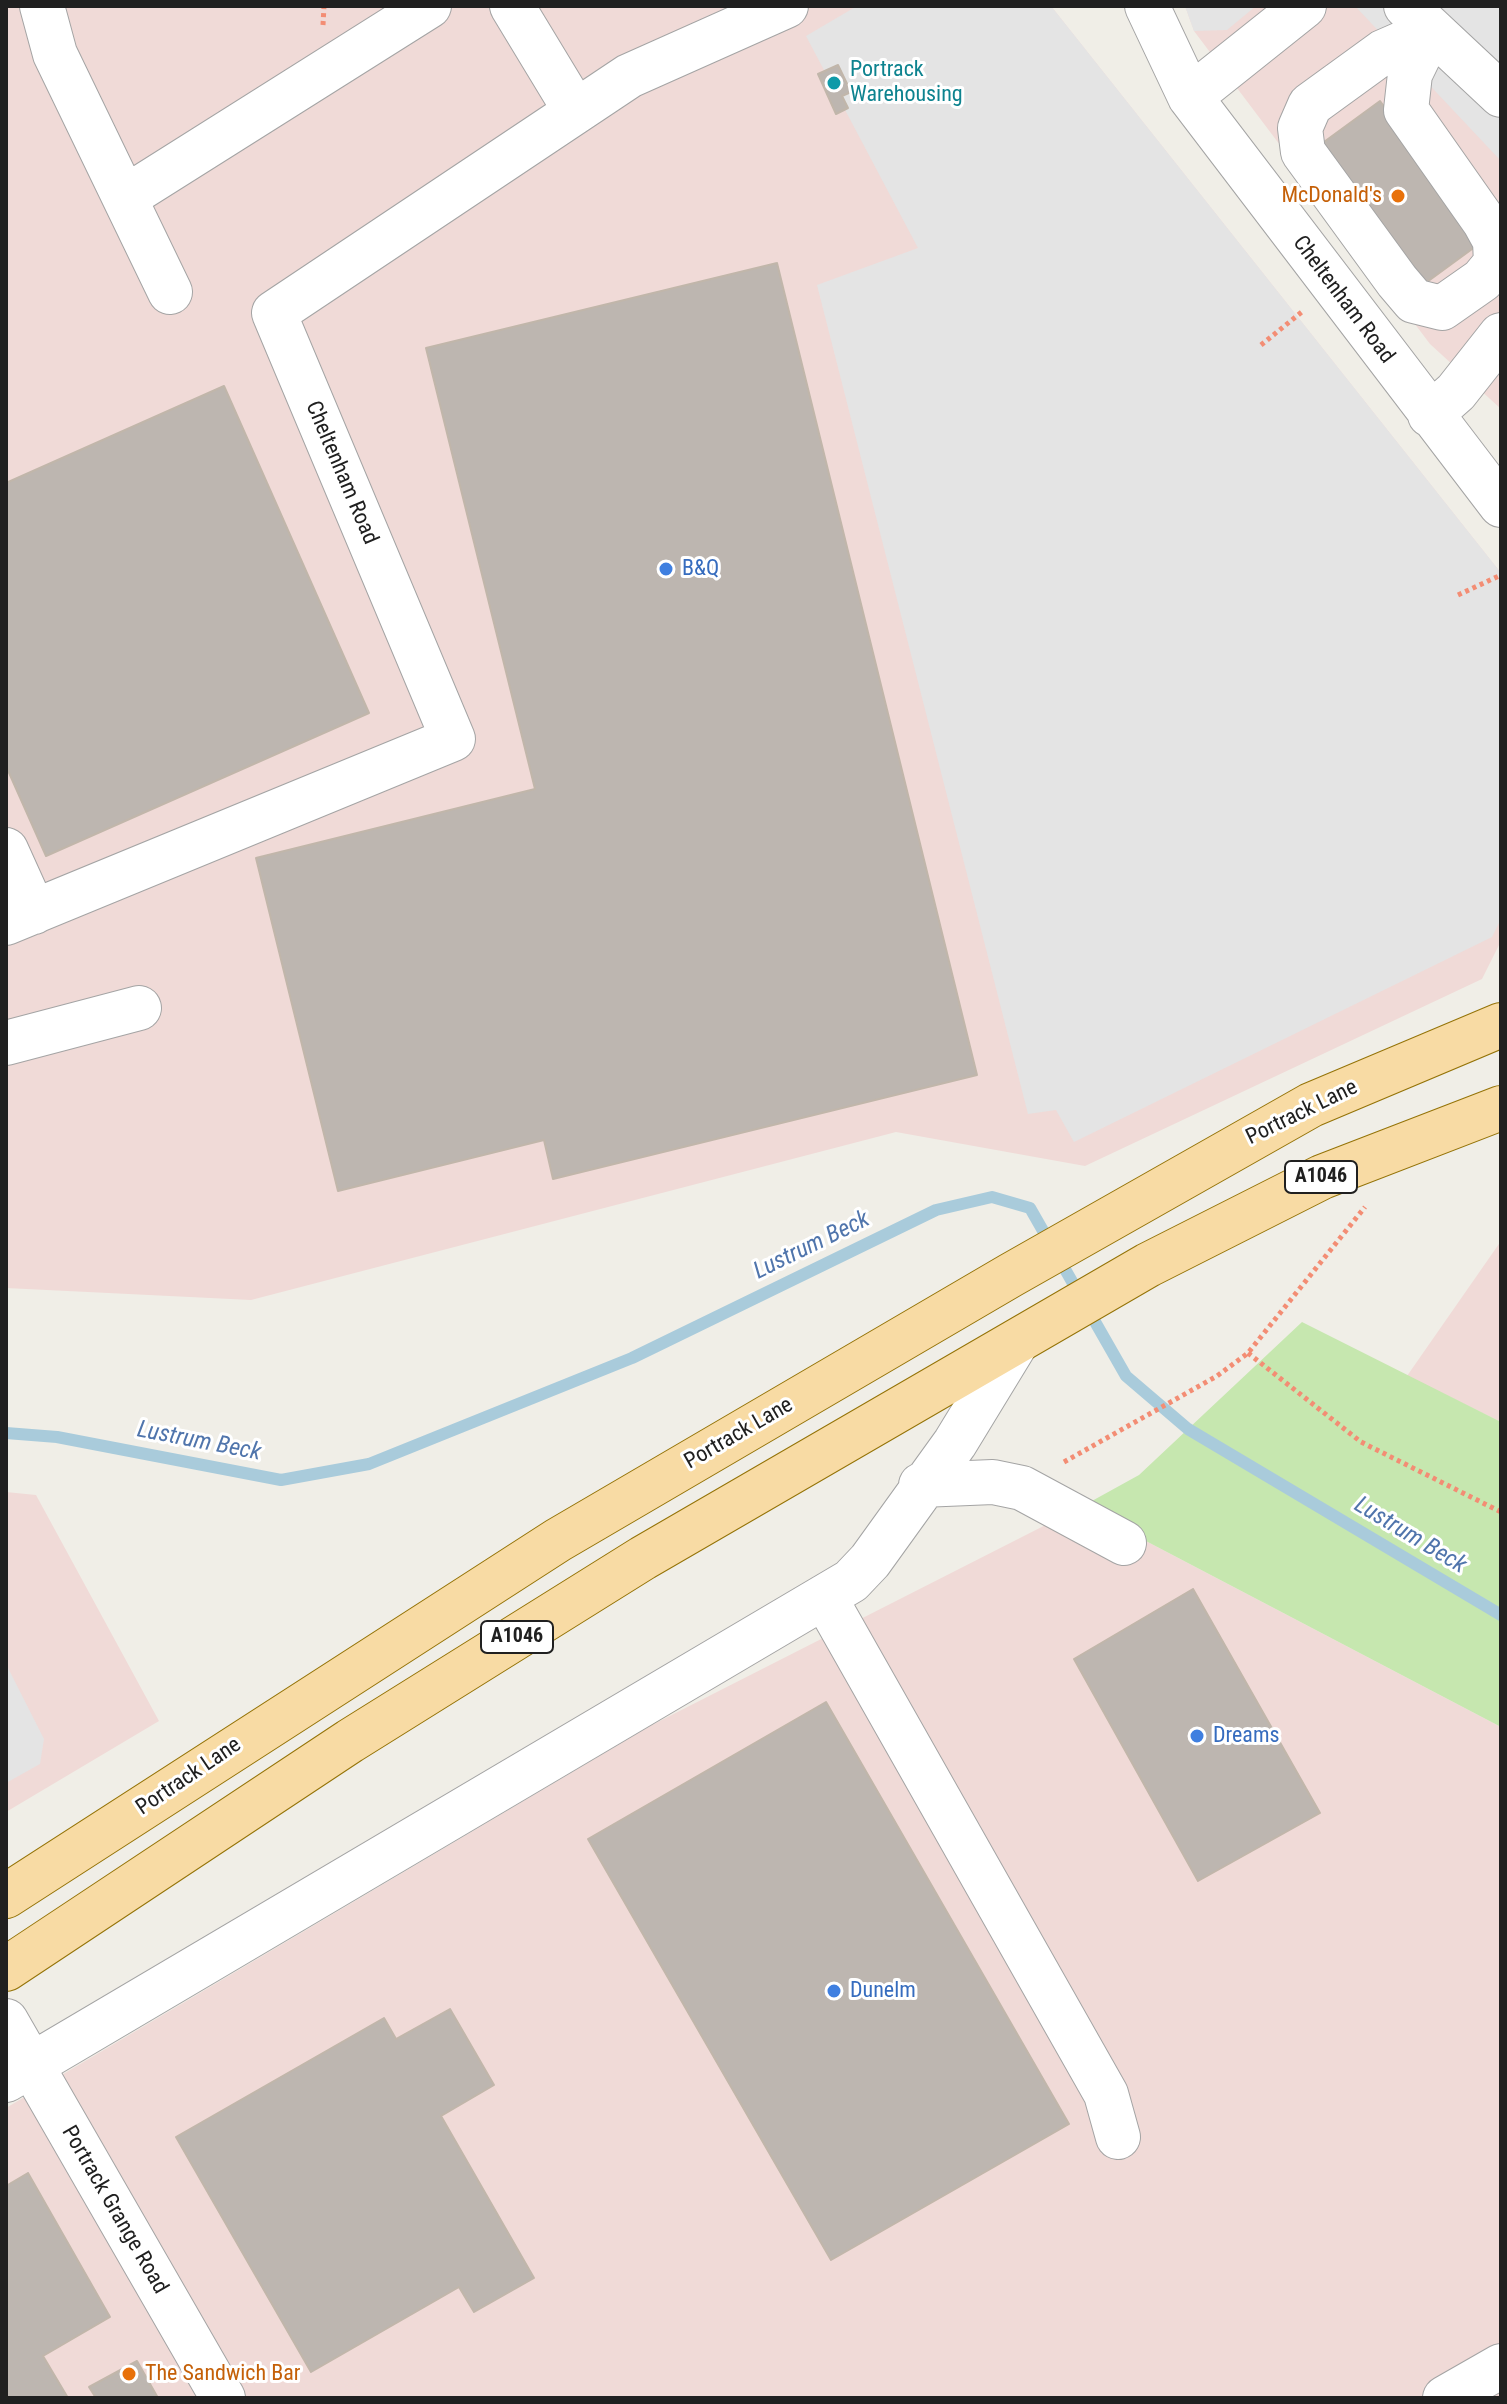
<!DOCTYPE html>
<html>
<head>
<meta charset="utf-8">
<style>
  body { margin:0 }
  #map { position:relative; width:1507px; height:2404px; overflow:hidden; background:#f0eee7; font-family:"Roboto Condensed",sans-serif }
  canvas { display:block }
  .frame { position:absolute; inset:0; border:8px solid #202020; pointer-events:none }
</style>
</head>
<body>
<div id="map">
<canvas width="1507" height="2404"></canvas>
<div class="frame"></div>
</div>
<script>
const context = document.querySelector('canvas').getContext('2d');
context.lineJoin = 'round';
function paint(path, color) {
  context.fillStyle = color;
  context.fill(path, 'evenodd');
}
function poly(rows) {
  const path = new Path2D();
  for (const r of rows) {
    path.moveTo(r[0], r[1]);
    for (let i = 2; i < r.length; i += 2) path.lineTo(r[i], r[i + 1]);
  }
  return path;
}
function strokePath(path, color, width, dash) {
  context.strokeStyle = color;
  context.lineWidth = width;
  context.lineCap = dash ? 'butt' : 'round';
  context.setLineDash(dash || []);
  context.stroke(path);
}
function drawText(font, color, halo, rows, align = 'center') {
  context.font = font + ' "Roboto Condensed",sans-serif';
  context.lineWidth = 6;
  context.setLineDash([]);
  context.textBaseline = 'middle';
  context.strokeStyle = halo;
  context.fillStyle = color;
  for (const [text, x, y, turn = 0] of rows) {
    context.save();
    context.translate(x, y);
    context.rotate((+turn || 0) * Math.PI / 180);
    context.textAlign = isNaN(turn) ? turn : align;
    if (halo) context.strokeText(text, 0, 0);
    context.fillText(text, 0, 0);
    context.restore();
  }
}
const commercial = poly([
  [6,6,1051,6,1501,573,1501,941,1482,979,1085,1166,896,1132,251,1300,6,1288],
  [1185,6,1501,6,1501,409,1430,344,1194,31],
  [1501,1241,1501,1422,1407,1376],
  [6,1492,36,1495,159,1721,6,1812],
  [1081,1507,1501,1727,1501,2398,6,2398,6,2108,650,1726]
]);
const grass = poly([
  [1302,1322,1501,1422,1501,1727,1081,1507,1139,1475]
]);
const parking = poly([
  [857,6,1051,6,1501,573,1501,919,1492,937,1074,1142,1056,1110,1028,1114,817,285,918,248,806,36],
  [1185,6,1256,6,1227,30,1194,31],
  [1355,6,1501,6,1501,161],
  [6,1664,44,1739,40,1764,6,1783]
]);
const stream = poly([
  [6,1433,57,1437,281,1480,369,1464,632,1358,936,1210,992,1197,1030,1208,1126,1376,1188,1429,1501,1615]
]);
const building = poly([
  [838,65,851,92,842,96,848,108,836,114,818,74,838,65],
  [1380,101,1483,241,1416,290,1313,150,1380,101],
  [777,263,977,1075,553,1179,544,1140,338,1191,256,858,535,789,426,348,777,263],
  [224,386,369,713,46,856,6,766,6,483,224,386],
  [1193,1589,1320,1813,1198,1881,1074,1659,1193,1589],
  [826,1702,1069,2124,831,2260,588,1839,826,1702],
  [450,2009,494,2085,441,2116,534,2278,474,2312,459,2287,311,2372,176,2137,384,2018,396,2039,450,2009],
  [28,2173,110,2317,43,2356,68,2398,6,2398,6,2186,28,2173],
  [137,2361,158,2398,96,2398,89,2387,137,2361]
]);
const path = poly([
  [323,25,324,6],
  [1261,345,1303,311],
  [1458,595,1501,575],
  [1248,1353,1361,1442,1501,1512],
  [1064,1462,1217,1376,1248,1353,1365,1207]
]);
const minor = poly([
  [42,6,55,54,170,292],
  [512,6,575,110],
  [1147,6,1190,97,1501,505],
  [1406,6,1501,95],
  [1431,31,1410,74,1406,110,1484,221,1495,241,1496,263,1482,280,1442,308,1414,301,1397,281,1303,152,1300,128,1310,105,1383,52,1431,31],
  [1190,97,1304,6],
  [126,197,429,6],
  [1430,415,1456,392,1501,335],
  [6,850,34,912],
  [6,923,453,739,274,313,629,76,786,6],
  [6,1043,139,1008],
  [921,1485,993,1482,1022,1488,1124,1543],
  [825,1598,1106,2094,1118,2137],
  [6,2021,223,2398],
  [6,2080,851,1581,870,1561,955,1443,1016,1343],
  [1445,2398,1501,2366]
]);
const major = poly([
  [6,1896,558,1540,1011,1275,1311,1105,1501,1025],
  [6,1969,350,1741,643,1558,1148,1265,1322,1177,1501,1108]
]);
const markers = [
  [834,83,8,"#0f9aa8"],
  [1398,196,8,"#e8710a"],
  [666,569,8,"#3f7fe0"],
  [1197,1736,8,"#3f7fe0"],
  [834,1991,8,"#3f7fe0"],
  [129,2374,8,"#e8710a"]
];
const shields = [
  [1321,1177,72],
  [517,1637,72]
];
const shieldNames = [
  ["A1046",1321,1177],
  ["A1046",517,1637]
];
const cultureNames = [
  ["Portrack",850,70],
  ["Warehousing",850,95]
];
const foodNames = [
  ["McDonald's",1382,196],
  ["The Sandwich Bar",145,2374,"left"]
];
const streetNames = [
  ["Cheltenham Road",1343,300,53],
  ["Cheltenham Road",341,473,67],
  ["Portrack Lane",1302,1113,-26],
  ["Portrack Lane",739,1434,-30],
  ["Portrack Lane",189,1777,-34],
  ["Portrack Grange Road",114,2210,60]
];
const shopNames = [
  ["B&Q",682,569],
  ["Dreams",1213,1736],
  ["Dunelm",850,1991]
];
const waterNames = [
  ["Lustrum Beck",812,1246,-26],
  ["Lustrum Beck",199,1442,11],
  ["Lustrum Beck",1410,1536,31]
];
paint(commercial, '#f0dad7');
paint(grass, '#c6e7af');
paint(parking, '#e4e4e4');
strokePath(stream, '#a9cbdb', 12);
paint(building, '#bdb6b0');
strokePath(building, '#c1b6aa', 2);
strokePath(minor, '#a4a4a4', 46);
strokePath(major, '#947307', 46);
strokePath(path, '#f38d74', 5, [4, 4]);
strokePath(minor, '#fff', 44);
strokePath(major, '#f8dba4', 44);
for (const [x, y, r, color] of markers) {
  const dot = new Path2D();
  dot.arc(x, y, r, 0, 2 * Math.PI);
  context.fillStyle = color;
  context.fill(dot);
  strokePath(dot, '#fff', 3);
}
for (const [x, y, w] of shields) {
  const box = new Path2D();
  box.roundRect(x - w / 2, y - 16, w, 32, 6);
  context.fillStyle = '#fff';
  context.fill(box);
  strokePath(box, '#202020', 2);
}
drawText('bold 20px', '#202020', null, shieldNames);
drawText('22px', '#0d838f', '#fff', cultureNames, 'left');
drawText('22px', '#c56008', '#fff', foodNames, 'right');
drawText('22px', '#202020', '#fff', streetNames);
drawText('22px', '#366cbe', '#fff', shopNames, 'left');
drawText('italic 24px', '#5075ac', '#fff', waterNames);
</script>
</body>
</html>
